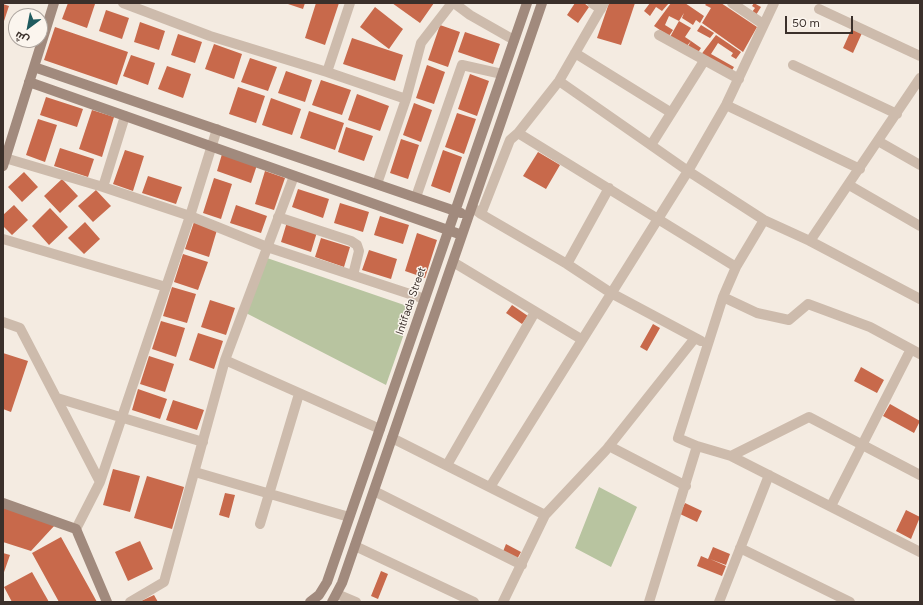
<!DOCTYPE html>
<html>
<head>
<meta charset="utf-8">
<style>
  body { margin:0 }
  #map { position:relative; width:923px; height:605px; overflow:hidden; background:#f4ebe1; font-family:Figtree,Cairo,sans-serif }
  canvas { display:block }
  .frame { position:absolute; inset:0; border:4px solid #3b302b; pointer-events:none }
  .north { position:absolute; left:8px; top:8px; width:40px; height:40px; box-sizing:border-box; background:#fbf5ee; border:1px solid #aea6a0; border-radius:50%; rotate:212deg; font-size:11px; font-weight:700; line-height:16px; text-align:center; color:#3b302b }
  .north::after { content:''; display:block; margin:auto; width:14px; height:18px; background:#1f5a5e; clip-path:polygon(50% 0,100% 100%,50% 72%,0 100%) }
  .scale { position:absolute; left:785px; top:16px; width:68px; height:18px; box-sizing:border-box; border:2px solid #3b302b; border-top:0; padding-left:5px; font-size:12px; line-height:14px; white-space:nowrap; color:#3b302b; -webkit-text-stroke:3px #fbf5ee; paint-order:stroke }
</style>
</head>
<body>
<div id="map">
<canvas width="923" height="605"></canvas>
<div class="frame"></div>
<div class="north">ش</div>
<div class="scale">50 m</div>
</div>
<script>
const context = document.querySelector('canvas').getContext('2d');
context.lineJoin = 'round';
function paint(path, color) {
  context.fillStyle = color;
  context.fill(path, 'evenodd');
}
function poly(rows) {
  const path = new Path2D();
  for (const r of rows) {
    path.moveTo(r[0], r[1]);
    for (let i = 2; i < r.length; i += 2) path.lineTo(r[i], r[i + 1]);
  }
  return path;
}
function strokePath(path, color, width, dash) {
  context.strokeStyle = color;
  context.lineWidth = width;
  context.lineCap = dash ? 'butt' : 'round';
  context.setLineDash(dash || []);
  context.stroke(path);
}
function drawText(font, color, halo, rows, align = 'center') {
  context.font = font + ' Figtree,sans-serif';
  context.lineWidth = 3;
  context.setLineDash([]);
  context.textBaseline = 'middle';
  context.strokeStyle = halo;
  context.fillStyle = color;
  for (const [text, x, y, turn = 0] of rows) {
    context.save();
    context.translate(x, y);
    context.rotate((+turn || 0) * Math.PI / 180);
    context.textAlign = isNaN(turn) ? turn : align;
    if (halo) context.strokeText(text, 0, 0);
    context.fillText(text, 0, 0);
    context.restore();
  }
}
const green = poly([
  [267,258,413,308,386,385,246,313],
  [599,487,637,507,611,567,575,548]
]);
const building = poly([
  [68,3,95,4,87,28,62,19],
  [285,3,305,3,303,9],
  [316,3,339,3,325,45,305,38],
  [392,3,434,3,420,23],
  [575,3,584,3,589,7,578,23,567,15],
  [609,3,635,3,621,45,597,38],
  [650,3,669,3,662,11,656,7,650,16,644,11],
  [671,3,685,3,704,16,700,23,696,20,693,25,682,18,684,13,679,21,691,28,685,37,691,41,686,47,670,37,679,21,669,16,665,25,673,30,669,36,654,26],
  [707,3,721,3,757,27,743,52,702,23,711,8,705,5],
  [754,3,761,7,756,15,752,12,755,8,752,6],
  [3,4,9,6,3,24],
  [375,7,403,29,389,49,360,27],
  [106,10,129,18,122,39,99,31],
  [140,22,165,31,159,50,134,42],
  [440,25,460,32,448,67,428,60],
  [701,25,714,33,710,38,697,31],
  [55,27,128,52,117,85,44,60],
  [852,28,862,33,853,53,843,48],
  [465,32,500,44,493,64,458,52],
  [178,34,202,42,195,63,171,55],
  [716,35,741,52,736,59,731,56,733,53,718,43,711,54,734,67,731,72,700,56],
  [352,38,403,55,395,81,343,64],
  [691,41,701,48,697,54,687,48],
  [214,44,242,54,234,79,205,69],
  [131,55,155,63,148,85,123,76],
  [250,58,277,67,268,91,241,82],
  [427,65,445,72,434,104,416,98],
  [167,66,191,74,183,98,158,89],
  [286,71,312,80,305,102,278,93],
  [470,74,489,81,477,116,458,109],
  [321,80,351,90,342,115,312,105],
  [238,87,265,96,256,123,229,114],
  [357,94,389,106,380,131,348,120],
  [46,97,83,109,77,127,40,115],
  [271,98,301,109,292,135,262,125],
  [414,103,432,110,421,142,403,135],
  [92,110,114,117,102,157,79,149],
  [309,111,344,123,335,150,300,138],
  [457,113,476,119,464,154,445,147],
  [38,119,57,125,45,162,26,155],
  [346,127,373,136,364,161,338,152],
  [401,139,419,145,408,179,390,173],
  [60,148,94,159,88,177,54,166],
  [125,150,144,156,133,191,113,184],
  [443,150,462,157,450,193,431,186],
  [538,152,560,165,546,189,523,176],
  [222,154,257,165,251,183,217,171],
  [265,171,285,178,274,210,255,204],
  [24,172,38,187,22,202,8,187],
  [148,176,182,187,176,204,142,193],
  [214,178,232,184,221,219,203,213],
  [62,179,78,196,60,213,44,196],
  [298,189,329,199,323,218,292,207],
  [96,190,111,206,93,222,78,206],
  [340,203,369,212,363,232,334,223],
  [14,205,28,220,12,235,3,226,3,215],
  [236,205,267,216,261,233,230,223],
  [50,208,68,227,49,245,32,226],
  [380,216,409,225,403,244,374,235],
  [85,222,100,239,84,254,68,238],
  [194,222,217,230,209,257,185,249],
  [287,222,317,232,311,252,281,242],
  [417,233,437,240,425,278,405,271],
  [321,238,350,247,344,267,315,257],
  [369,250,397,259,391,279,362,270],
  [183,254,208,262,198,290,174,282],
  [172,287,196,294,187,323,163,316],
  [210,300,235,308,226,335,201,327],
  [512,305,528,316,522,324,506,313],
  [161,321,185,328,176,357,152,349],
  [653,324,660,328,647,351,640,347],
  [198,333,223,341,214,369,189,360],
  [3,353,28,361,11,412,3,409],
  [149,356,174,364,165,392,140,384],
  [861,367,884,380,877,393,854,381],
  [138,389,167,399,160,419,132,410],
  [173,400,204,410,197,430,166,420],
  [890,404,920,421,914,433,883,416],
  [113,469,140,476,130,512,103,505],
  [147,476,184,487,172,529,134,518],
  [225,493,235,495,229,518,219,515],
  [685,503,702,511,697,522,680,514],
  [3,507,55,525,31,551,3,542],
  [906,510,920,517,911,539,896,531],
  [61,537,97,602,59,602,32,553],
  [140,541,153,569,128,581,115,552],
  [506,544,521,552,516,561,502,554],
  [713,547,730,554,726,565,710,559,726,566,722,576,697,566,701,556,708,559],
  [3,553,10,555,3,575],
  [381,571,388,574,378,599,371,596],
  [32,572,49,602,12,602,4,587],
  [154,595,158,602,139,602]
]);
const street = poly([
  [123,3,210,36,327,72,406,99,377,184],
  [454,3,470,15,514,40],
  [592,3,601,9],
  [604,3,559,81,518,133,736,267],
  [732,3,763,24],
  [819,9,920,56],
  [659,35,739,79],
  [575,53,670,112],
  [793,65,897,114],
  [327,72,350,3],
  [559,81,688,171,764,220,810,241,920,299],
  [406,99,421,43,452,3],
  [726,105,860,169],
  [878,141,920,165],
  [651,145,704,61],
  [5,158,103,187,190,216,267,247,425,299],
  [849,185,920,226],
  [103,187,125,116],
  [416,197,462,65,502,74],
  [472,207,481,214,567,264,611,293,701,341],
  [481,214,510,140,518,133],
  [278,217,351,241,357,245,359,251,353,275],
  [764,220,736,267,723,297,678,438,697,446,731,456,920,552],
  [3,239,166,287],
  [810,241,920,78],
  [453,262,581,339],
  [567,264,609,188],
  [723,297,757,313,789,320,808,304,870,327,920,354],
  [3,322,20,328,100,482],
  [225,360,380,429],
  [57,398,203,442],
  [392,438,545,515],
  [609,446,686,486],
  [731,456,809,417,920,475],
  [447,465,535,312],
  [195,472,349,517],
  [490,487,688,171,726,105,774,3],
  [374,491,522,565],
  [831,506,911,349],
  [260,524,299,394],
  [76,529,100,482,190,216,217,129],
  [355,546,474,602],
  [740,548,850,602],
  [337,594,356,602],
  [130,602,164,582,225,360,294,176],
  [503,602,545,515,606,450,695,338],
  [649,602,697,446],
  [719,602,769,475]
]);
const secondary = poly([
  [34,67,461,213],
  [29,82,462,235],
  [3,166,54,3],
  [3,503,76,529,107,602],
  [310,602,319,595,327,582,527,3],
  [332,602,342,583,542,3]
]);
const streetNames = [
  ["Intifada Street",411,301,-71]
];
paint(green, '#b8c4a0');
paint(building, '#c8694b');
strokePath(street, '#cdbbac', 10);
strokePath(secondary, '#a18a7d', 10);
drawText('11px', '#3b302b', '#fbf5ee', streetNames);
</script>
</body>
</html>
